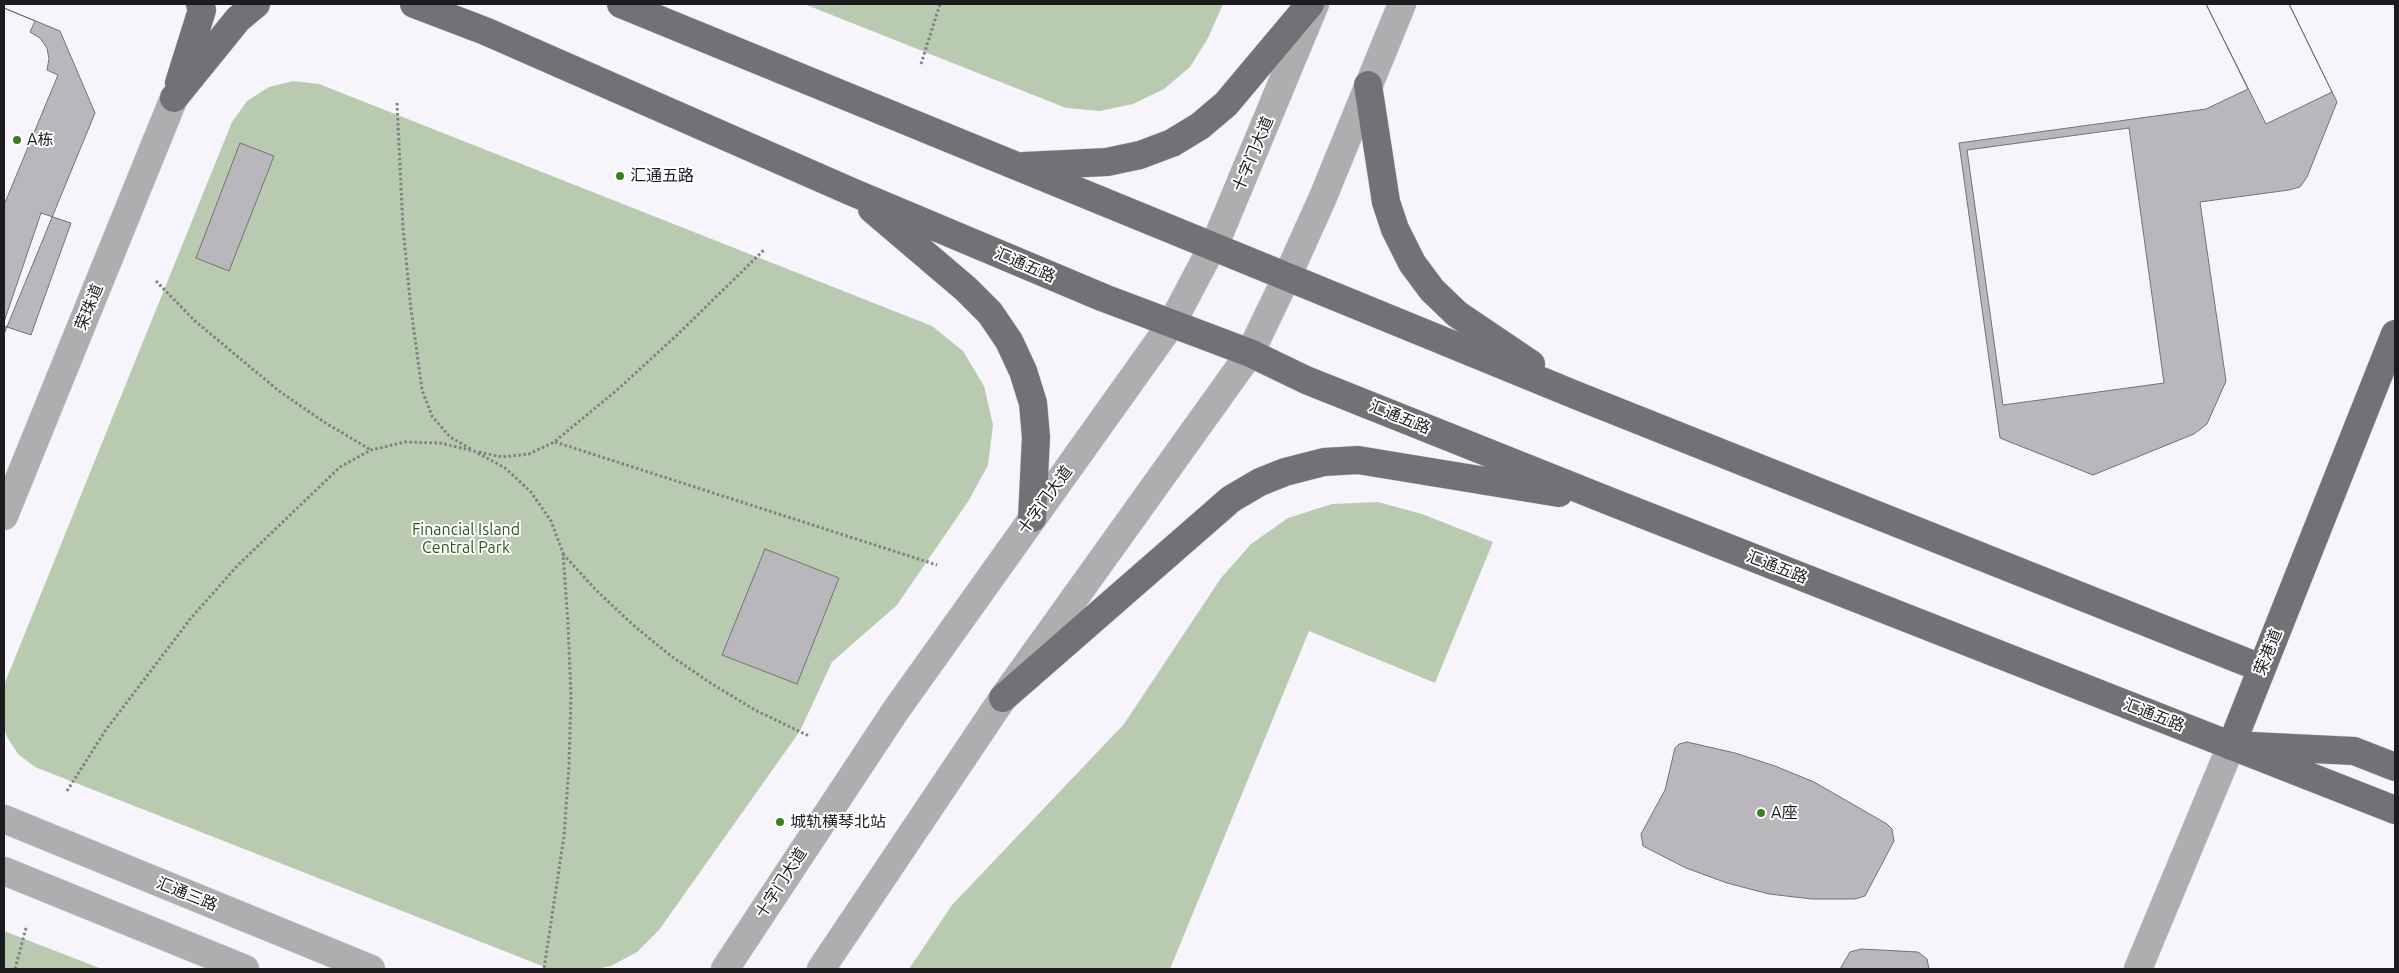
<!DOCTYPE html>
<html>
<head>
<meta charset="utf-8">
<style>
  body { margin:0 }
  #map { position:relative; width:2399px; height:973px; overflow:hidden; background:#f7f5fb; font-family:Ubuntu,sans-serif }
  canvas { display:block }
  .frame { position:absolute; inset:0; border:5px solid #1c1c1e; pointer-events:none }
</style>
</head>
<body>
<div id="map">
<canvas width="2399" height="973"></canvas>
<div class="frame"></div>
</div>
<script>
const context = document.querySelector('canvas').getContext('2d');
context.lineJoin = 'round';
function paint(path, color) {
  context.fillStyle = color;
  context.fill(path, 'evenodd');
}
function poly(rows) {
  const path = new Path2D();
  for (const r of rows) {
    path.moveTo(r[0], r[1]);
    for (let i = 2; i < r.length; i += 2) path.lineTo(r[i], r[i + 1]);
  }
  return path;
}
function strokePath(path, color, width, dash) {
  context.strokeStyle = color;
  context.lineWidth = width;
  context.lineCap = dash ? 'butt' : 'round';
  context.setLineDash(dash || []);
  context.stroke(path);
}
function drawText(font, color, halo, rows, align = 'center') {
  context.font = font + ' Ubuntu,"Noto Sans SC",sans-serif';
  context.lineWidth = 4;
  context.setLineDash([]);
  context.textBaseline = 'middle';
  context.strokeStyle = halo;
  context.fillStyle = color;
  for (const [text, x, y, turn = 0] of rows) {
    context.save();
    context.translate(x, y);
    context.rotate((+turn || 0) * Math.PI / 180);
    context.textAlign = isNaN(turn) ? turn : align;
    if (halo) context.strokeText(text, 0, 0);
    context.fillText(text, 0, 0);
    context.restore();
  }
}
const green = poly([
  [804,4,1223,4,1208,38,1190,67,1164,89,1133,104,1100,111,1066,108],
  [293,81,319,84,932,326,963,351,984,386,993,425,988,465,969,500,897,605,832,662,800,731,659,930,637,952,611,966,596,969,550,969,35,767,18,754,7,737,4,728,4,685,232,122,247,101,269,87],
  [1378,502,1422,514,1493,542,1435,683,1309,631,1170,969,909,969,952,905,1124,724,1221,578,1251,544,1288,518,1332,504],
  [4,931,102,969,4,969]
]);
const building = poly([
  [2206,4,2289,4,2337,102,2307,177,2300,187,2289,190,2200,202,2226,381,2207,424,2194,434,2093,475,2000,438,1959,143,2206,109,2248,89,2206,4],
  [2206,4,2289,4,2332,92,2266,124,2206,4],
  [4,8,60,31,95,113,4,334,4,8],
  [4,8,35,21,30,32,40,38,47,48,49,59,47,70,58,75,4,205,4,8],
  [2129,128,2164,383,2003,405,1967,150,2129,128],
  [240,143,274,156,229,271,196,258,240,143],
  [41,213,71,223,31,335,4,326,4,322,41,213],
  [765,549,839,578,797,684,722,655,765,549],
  [1687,742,1735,753,1775,766,1814,782,1887,824,1892,829,1894,841,1865,896,1855,899,1812,899,1769,894,1727,883,1686,868,1643,846,1641,834,1665,790,1675,748,1679,744,1687,742],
  [1861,949,1918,952,1927,959,1929,969,1840,969,1850,952,1861,949]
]);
const path = poly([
  [921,64,940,4],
  [397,103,403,228,411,309,422,390,432,416,450,437,471,449],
  [156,281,195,321,279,391,324,422,371,450],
  [555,442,937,565],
  [479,452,502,457,529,454,554,442,617,390,677,335,765,249],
  [563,554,596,590,632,624,671,656,712,684,755,710,809,736],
  [67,791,105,731,191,618,238,565,340,467,371,450,405,442,440,443,474,451,505,468,531,492,551,521,563,553,568,624,571,695,569,766,564,836,544,969],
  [15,969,26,928]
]);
const minor = poly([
  [4,516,174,98],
  [4,819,371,969],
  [4,871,245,969],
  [725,969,896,710,1172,323,1220,232,1315,4],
  [821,969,1003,698,1250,353,1292,266,1323,197,1402,4],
  [2138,969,2231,746]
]);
const major = poly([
  [414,4,485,31,852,192,1104,298,1250,353,1306,380,1614,503,2395,810],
  [621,4,1578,396,2261,668],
  [179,83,202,10,200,4],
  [1368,85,1386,202,1395,229,1412,263,1432,290,1457,314,1531,364],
  [174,98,238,19,256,4],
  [1024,166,1107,162,1140,155,1172,143,1200,126,1226,104,1310,4],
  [872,209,966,289,990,313,1009,341,1023,371,1033,403,1036,437,1032,518],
  [1003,698,1231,499,1260,482,1285,472,1324,462,1358,460,1559,493],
  [2231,746,2395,334],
  [2252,746,2354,751,2395,767]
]);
const markers = [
  [17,140,5,"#3f7d1b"],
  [620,176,5,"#3f7d1b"],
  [1761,813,5,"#3f7d1b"],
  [780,822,5,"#3f7d1b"]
];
const poiNames = [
  ["A栋",27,140],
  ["汇通五路",630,176],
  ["A座",1771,813],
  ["城轨横琴北站",790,822]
];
const streetNames = [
  ["十字门大道",1253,154,-67],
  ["汇通五路",1025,265,23],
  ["荣珠道",89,307,-68],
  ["汇通五路",1400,417,22],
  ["十字门大道",1045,500,-54],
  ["汇通五路",1777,567,21],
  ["荣港道",2268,652,-68],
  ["汇通五路",2154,715,21],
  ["十字门大道",781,883,-57],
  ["汇通三路",187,894,22]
];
const parkNames = [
  ["Financial Island",466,530],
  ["Central Park",466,548]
];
paint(green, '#b8cbb1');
paint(building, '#b9b7bc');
strokePath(building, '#737176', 1);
strokePath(minor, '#d4d2d8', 29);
strokePath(major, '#d4d2d8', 29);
strokePath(path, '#818083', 3, [2.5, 2.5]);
strokePath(minor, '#aeadb0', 28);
strokePath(major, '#737175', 28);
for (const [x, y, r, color] of markers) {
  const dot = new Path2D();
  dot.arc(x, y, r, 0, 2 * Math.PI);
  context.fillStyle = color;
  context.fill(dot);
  strokePath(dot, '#fff', 2);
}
drawText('16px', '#1c1c1e', '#fff', poiNames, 'left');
drawText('16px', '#1c1c1e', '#fff', streetNames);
drawText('16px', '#315322', '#fff', parkNames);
</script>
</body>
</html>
